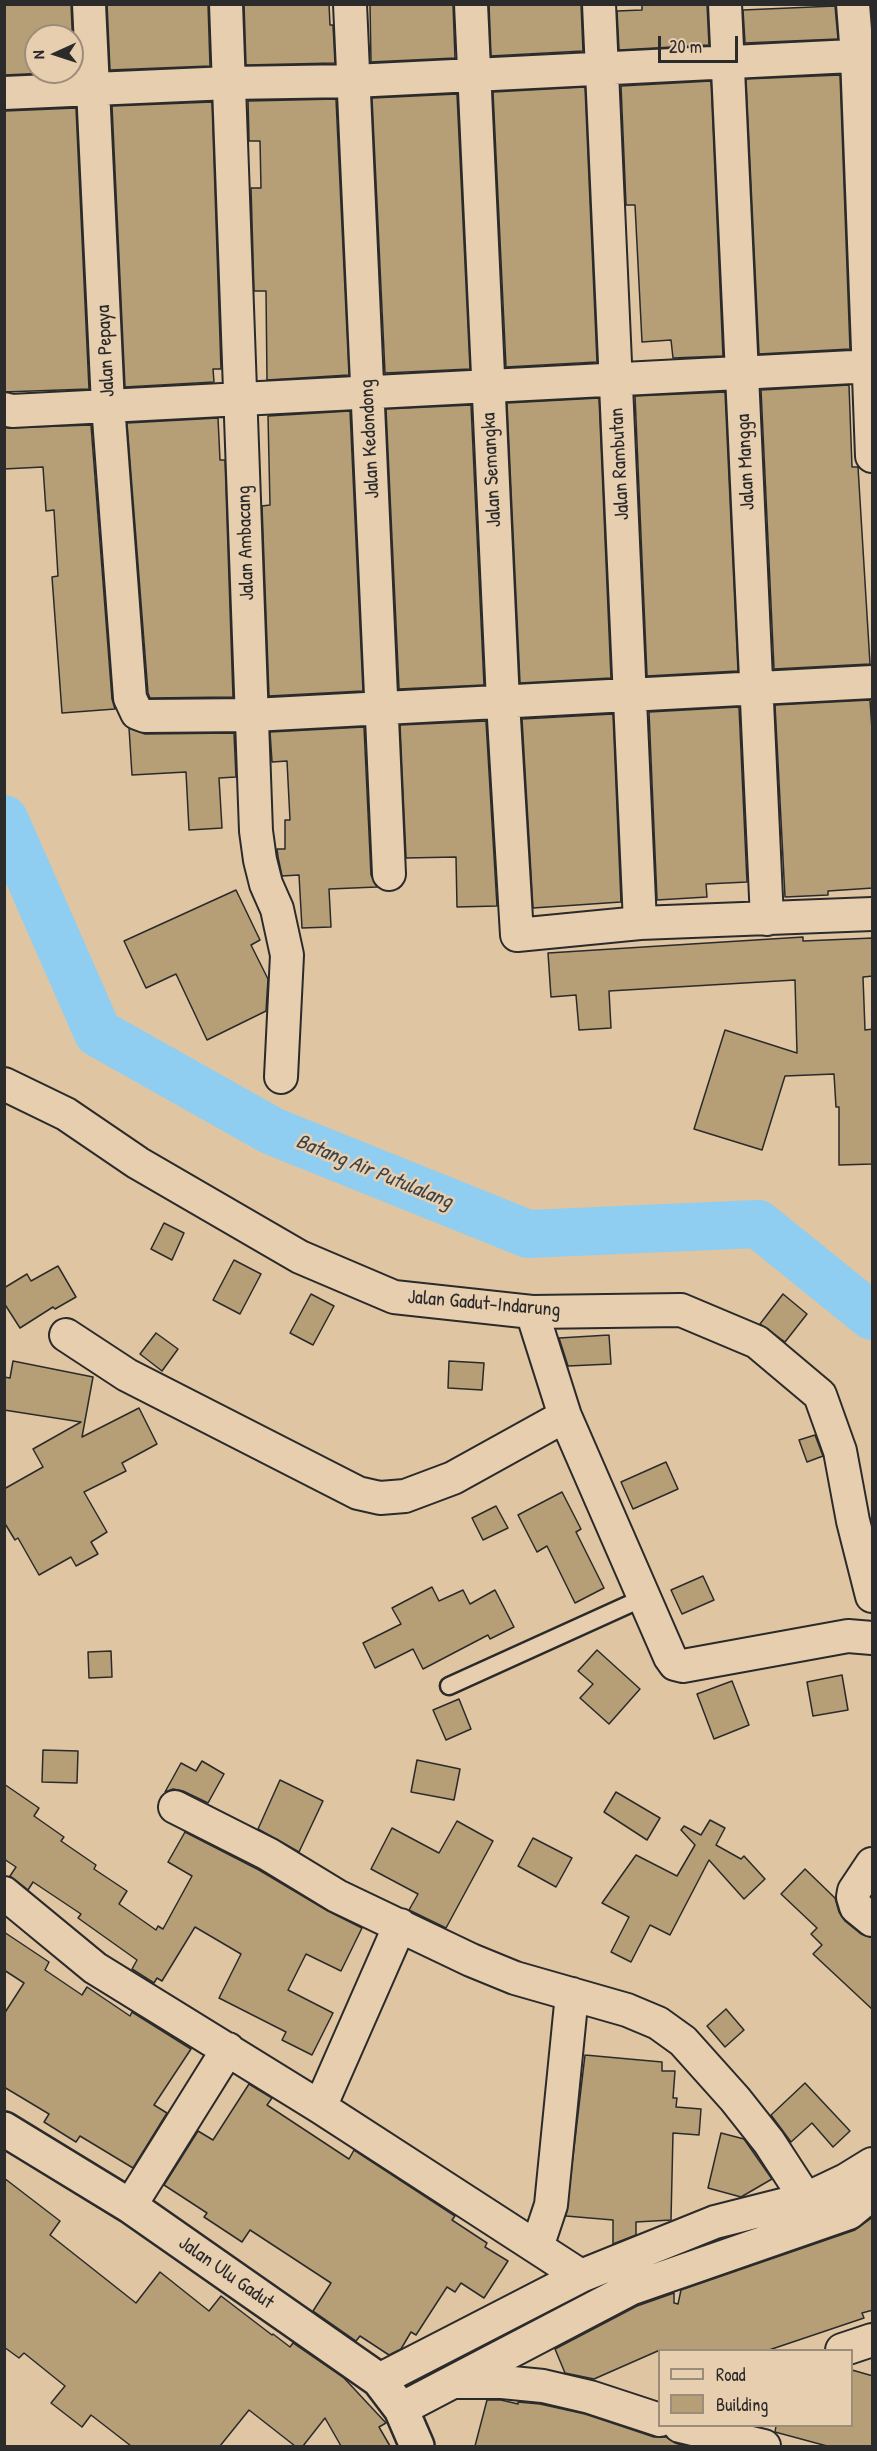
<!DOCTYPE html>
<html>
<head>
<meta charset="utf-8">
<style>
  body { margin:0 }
  #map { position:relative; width:877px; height:2451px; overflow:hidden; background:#dfc5a2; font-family:"Patrick Hand",sans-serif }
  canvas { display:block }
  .frame { position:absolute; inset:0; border:6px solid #2b2b2b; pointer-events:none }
  .legend { position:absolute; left:658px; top:2349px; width:195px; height:78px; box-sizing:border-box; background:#e7ceaf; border:2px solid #9c8d7a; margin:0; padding:8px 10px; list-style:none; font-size:18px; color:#2b2b2b }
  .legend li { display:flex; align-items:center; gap:12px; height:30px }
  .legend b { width:30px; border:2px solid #9c8d7a }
  .north { position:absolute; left:24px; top:24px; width:60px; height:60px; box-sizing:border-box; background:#e7ceaf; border:2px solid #9c8d7a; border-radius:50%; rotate:267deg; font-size:16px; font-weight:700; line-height:24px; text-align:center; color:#2b2b2b }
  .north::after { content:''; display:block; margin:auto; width:21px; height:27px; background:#2b2b2b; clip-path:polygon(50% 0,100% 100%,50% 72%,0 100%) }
  .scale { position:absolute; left:658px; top:36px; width:80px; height:27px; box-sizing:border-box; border:3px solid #2b2b2b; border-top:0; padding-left:8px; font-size:18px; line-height:21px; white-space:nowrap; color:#2b2b2b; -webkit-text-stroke:4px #e7ceaf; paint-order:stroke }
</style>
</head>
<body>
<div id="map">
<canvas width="877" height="2451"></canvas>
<div class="frame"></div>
<ul class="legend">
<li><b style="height:8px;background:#e7ceaf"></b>Road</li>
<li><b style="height:16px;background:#b69e76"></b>Building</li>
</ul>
<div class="north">N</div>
<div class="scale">20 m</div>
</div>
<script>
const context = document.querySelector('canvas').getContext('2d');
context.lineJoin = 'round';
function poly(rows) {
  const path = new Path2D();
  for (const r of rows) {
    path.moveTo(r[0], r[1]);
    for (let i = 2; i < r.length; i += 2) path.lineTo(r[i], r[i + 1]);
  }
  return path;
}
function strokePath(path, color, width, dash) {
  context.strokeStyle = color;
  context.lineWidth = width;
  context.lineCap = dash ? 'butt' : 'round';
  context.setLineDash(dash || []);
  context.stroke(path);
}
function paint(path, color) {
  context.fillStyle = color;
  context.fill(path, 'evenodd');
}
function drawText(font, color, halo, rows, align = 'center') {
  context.font = font + ' "Patrick Hand",sans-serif';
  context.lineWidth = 5;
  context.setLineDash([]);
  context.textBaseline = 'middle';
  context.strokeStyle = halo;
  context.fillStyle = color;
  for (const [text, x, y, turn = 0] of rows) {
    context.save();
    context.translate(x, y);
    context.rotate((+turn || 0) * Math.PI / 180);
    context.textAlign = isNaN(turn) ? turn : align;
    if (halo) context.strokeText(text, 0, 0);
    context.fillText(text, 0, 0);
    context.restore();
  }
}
const river = poly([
  [4,819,98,1033,272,1131,528,1234,758,1224,872,1316]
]);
const building = poly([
  [4,4,71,4,74,72,72,72,72,36,36,36,36,72,71,72,4,75,4,4],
  [107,4,208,4,210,66,110,70,107,4],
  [244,4,329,4,330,25,333,25,335,63,246,65,244,4],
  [370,4,453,4,455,58,371,62,370,4],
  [489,4,581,4,583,51,491,56,489,4],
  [642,4,707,4,709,45,619,50,617,11,642,10,642,4],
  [835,6,838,39,745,43,743,10,835,6],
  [840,75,850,349,759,354,746,79,840,75],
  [711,81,723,356,673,358,671,340,642,342,635,205,626,205,621,86,711,81],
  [585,87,597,362,506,367,493,92,585,87],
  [457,94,470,369,385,373,372,98,457,94],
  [336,99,349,375,267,380,266,291,254,291,251,188,261,188,260,141,249,141,248,101,336,99],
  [212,102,221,369,213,369,214,382,125,387,112,106,212,102],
  [76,108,89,389,4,392,5,111,76,108],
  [849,385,852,467,858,467,870,664,774,669,761,390,849,385],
  [725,392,738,671,647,676,635,396,725,392],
  [599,398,611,678,520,683,507,403,599,398],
  [471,405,484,685,399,689,386,409,471,405],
  [350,411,363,691,269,696,262,506,270,505,268,416,350,411],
  [218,418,220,460,225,460,233,697,150,698,148,693,127,423,218,418],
  [91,425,112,699,115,709,62,713,52,577,58,576,54,510,46,511,43,467,4,469,4,428,91,425],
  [870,700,873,745,873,888,828,891,828,895,785,897,775,705,870,700],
  [739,707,747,882,706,884,707,897,657,900,649,712,739,707],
  [613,714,621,902,533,908,522,719,613,714],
  [486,721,497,906,457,907,456,857,406,858,400,725,486,721],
  [364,727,371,875,377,887,329,889,331,927,302,928,299,875,282,876,278,857,277,849,285,849,285,820,290,820,287,761,272,762,270,732,364,727],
  [129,728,145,734,234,733,236,777,219,778,222,828,189,830,186,772,132,775,129,728],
  [236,890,260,940,251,945,268,979,266,1011,207,1040,176,974,146,988,124,941,236,890],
  [803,937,803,941,873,938,873,976,863,977,865,1030,873,1029,873,1164,839,1165,839,1107,836,1107,834,1074,785,1076,762,1150,694,1129,725,1030,797,1053,795,980,609,991,611,1028,579,1030,576,995,551,997,548,953,803,937],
  [164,1223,184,1233,172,1260,151,1249,164,1223],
  [234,1260,261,1274,240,1314,213,1300,234,1260],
  [58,1266,76,1297,55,1309,53,1307,20,1328,4,1303,4,1288,27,1274,31,1281,58,1266],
  [311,1294,334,1306,313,1345,290,1333,311,1294],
  [783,1294,807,1314,785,1342,760,1324,783,1294],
  [156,1333,178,1349,162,1371,140,1354,156,1333],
  [609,1335,611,1364,568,1366,559,1338,609,1335],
  [13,1361,93,1377,82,1437,139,1408,157,1444,122,1463,126,1471,84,1492,107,1532,91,1542,98,1554,76,1566,71,1557,39,1575,18,1538,15,1540,4,1522,4,1489,43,1467,33,1449,81,1422,4,1410,4,1377,10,1378,13,1361],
  [449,1361,484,1363,482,1390,448,1388,449,1361],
  [815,1435,823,1456,807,1462,799,1440,815,1435],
  [666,1462,678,1489,633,1509,621,1482,666,1462],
  [562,1492,581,1529,576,1532,604,1588,575,1603,547,1546,537,1552,518,1515,562,1492],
  [496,1506,508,1528,483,1540,472,1518,496,1506],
  [703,1576,714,1600,682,1614,671,1590,703,1576],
  [432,1587,439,1601,463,1590,470,1604,495,1590,514,1627,490,1639,488,1635,423,1669,413,1649,375,1668,363,1643,401,1624,392,1608,432,1587],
  [597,1650,640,1689,609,1724,580,1698,593,1684,578,1671,597,1650],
  [111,1651,112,1677,89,1678,88,1652,111,1651],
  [842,1675,848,1710,813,1716,807,1682,842,1675],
  [732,1681,749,1725,714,1739,697,1694,732,1681],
  [459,1699,471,1729,446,1740,433,1710,459,1699],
  [43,1750,78,1751,77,1783,42,1782,43,1750],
  [417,1760,460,1769,454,1800,411,1792,417,1760],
  [202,1761,224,1774,208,1803,183,1791,173,1789,165,1792,181,1763,196,1771,202,1761],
  [280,1780,323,1801,299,1852,258,1829,280,1780],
  [4,1784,39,1808,34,1816,64,1837,61,1841,96,1865,94,1869,127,1891,119,1904,156,1930,158,1926,163,1929,192,1876,168,1862,185,1832,259,1870,328,1911,362,1928,341,1971,306,1954,288,1990,333,2013,312,2055,282,2040,286,2032,219,1998,241,1954,195,1927,162,1981,157,1978,154,1983,132,1969,137,1960,78,1918,81,1914,33,1882,28,1890,10,1876,16,1867,4,1859,4,1784],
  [616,1792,660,1818,647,1840,604,1812,616,1792],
  [710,1820,725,1828,716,1845,741,1859,744,1856,765,1879,744,1899,709,1860,670,1935,650,1925,631,1962,611,1952,629,1917,602,1903,636,1855,677,1876,695,1845,681,1830,684,1826,701,1835,710,1820],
  [457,1821,493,1841,446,1928,409,1910,418,1894,371,1869,392,1828,439,1853,457,1821],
  [533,1838,572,1858,556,1887,518,1866,533,1838],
  [805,1869,835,1898,839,1912,845,1921,861,1934,873,1938,873,2010,813,1954,822,1945,811,1934,817,1928,781,1894,805,1869],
  [4,1932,49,1962,45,1970,82,1995,87,1987,130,2016,132,2012,191,2049,154,2105,167,2113,133,2168,80,2136,76,2142,44,2122,49,2114,4,2087,4,2014,24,1983,4,1970,4,1932],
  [726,2009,744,2030,725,2047,707,2026,726,2009],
  [585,2055,662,2062,662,2071,675,2071,673,2098,677,2098,676,2107,701,2109,699,2135,673,2133,671,2220,636,2222,636,2235,613,2244,613,2220,566,2216,585,2055],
  [805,2083,850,2131,833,2147,812,2123,791,2142,771,2115,805,2083],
  [249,2084,272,2098,267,2105,349,2159,354,2150,455,2216,452,2220,487,2243,485,2247,508,2261,484,2298,461,2283,455,2292,447,2287,416,2335,411,2332,401,2349,389,2355,360,2336,356,2341,313,2311,331,2283,250,2230,242,2242,204,2217,207,2213,164,2185,198,2131,213,2140,249,2084],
  [721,2133,744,2139,772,2179,741,2197,708,2188,721,2133],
  [4,2178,60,2221,50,2235,136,2303,160,2272,209,2311,221,2296,272,2335,273,2334,290,2347,293,2343,344,2378,386,2423,379,2427,390,2446,341,2446,325,2418,303,2446,295,2446,249,2410,220,2446,131,2446,91,2415,82,2427,51,2403,65,2386,24,2353,19,2358,4,2347,4,2178],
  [873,2217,873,2310,862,2313,864,2318,769,2350,660,2350,594,2379,565,2373,555,2349,637,2306,674,2293,674,2303,678,2304,681,2290,855,2230,873,2217],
  [852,2370,873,2376,873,2446,827,2446,775,2432,776,2426,852,2426,852,2370],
  [487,2400,501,2400,518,2404,518,2402,540,2404,585,2414,654,2437,666,2437,675,2443,686,2446,475,2446,487,2400]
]);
const lane = poly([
  [449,1686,643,1598]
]);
const street = poly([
  [89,4,108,405,130,698,137,713,145,716,253,715,872,682],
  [226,4,256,831,260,860,266,884,277,909,287,955,281,1077],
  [350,4,389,874],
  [471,4,503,702,517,935,640,923,872,914],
  [599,4,640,923],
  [725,4,767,919],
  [853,4,857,56,872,456],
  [4,93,229,83,354,81,872,55],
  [4,409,12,411,872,366],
  [4,1084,66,1114,138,1163,300,1257,394,1297,532,1312,681,1310,757,1342,820,1395,840,1451,853,1521,872,1596],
  [532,1312,565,1416,670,1657,675,1664,683,1666,848,1636,872,1638],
  [66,1335,127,1375,358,1493,380,1498,405,1496,453,1478,565,1416],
  [175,1807,268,1854,337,1896,471,1960,515,1978,627,2010,658,2023,683,2041,735,2099,769,2142,806,2199,846,2180,872,2164],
  [872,1864,854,1891,853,1897,856,1907,872,1920],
  [4,1893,95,1968,320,2107,581,2276],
  [320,2107,400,1925],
  [130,2206,228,2049],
  [537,2247,551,2205,572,1994],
  [842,2350,872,2340],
  [379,2380,581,2276,715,2222,806,2199],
  [459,2382,502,2382,543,2386,590,2397,660,2420],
  [401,2409,630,2289,849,2213,872,2194],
  [680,2426,764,2446]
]);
const secondary = poly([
  [4,2129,130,2206,379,2380,401,2409,417,2446]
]);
const streetNames = [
  ["Jalan Pepaya",106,351,-93],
  ["Jalan Kedondong",370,439,-93],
  ["Jalan Mangga",746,462,-93],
  ["Jalan Rambutan",620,464,-93],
  ["Jalan Semangka",492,470,-93],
  ["Jalan Ambacang",246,543,-92],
  ["Jalan Gadut-Indarung",484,1304,5],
  ["Jalan Ulu Gadut",226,2273,35]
];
const waterNames = [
  ["Batang Air Putulalang",374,1172,22]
];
strokePath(river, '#8fcef0', 48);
paint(building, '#b69e76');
strokePath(building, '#2b2b2b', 1.5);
strokePath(lane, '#2b2b2b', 21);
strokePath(street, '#2b2b2b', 36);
strokePath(secondary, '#2b2b2b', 38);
strokePath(lane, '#e7ceaf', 16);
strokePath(street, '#e7ceaf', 32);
strokePath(secondary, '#e7ceaf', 33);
drawText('20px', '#2b2b2b', '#e7ceaf', streetNames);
drawText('italic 21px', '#3a4349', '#e7ceaf', waterNames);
</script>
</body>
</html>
